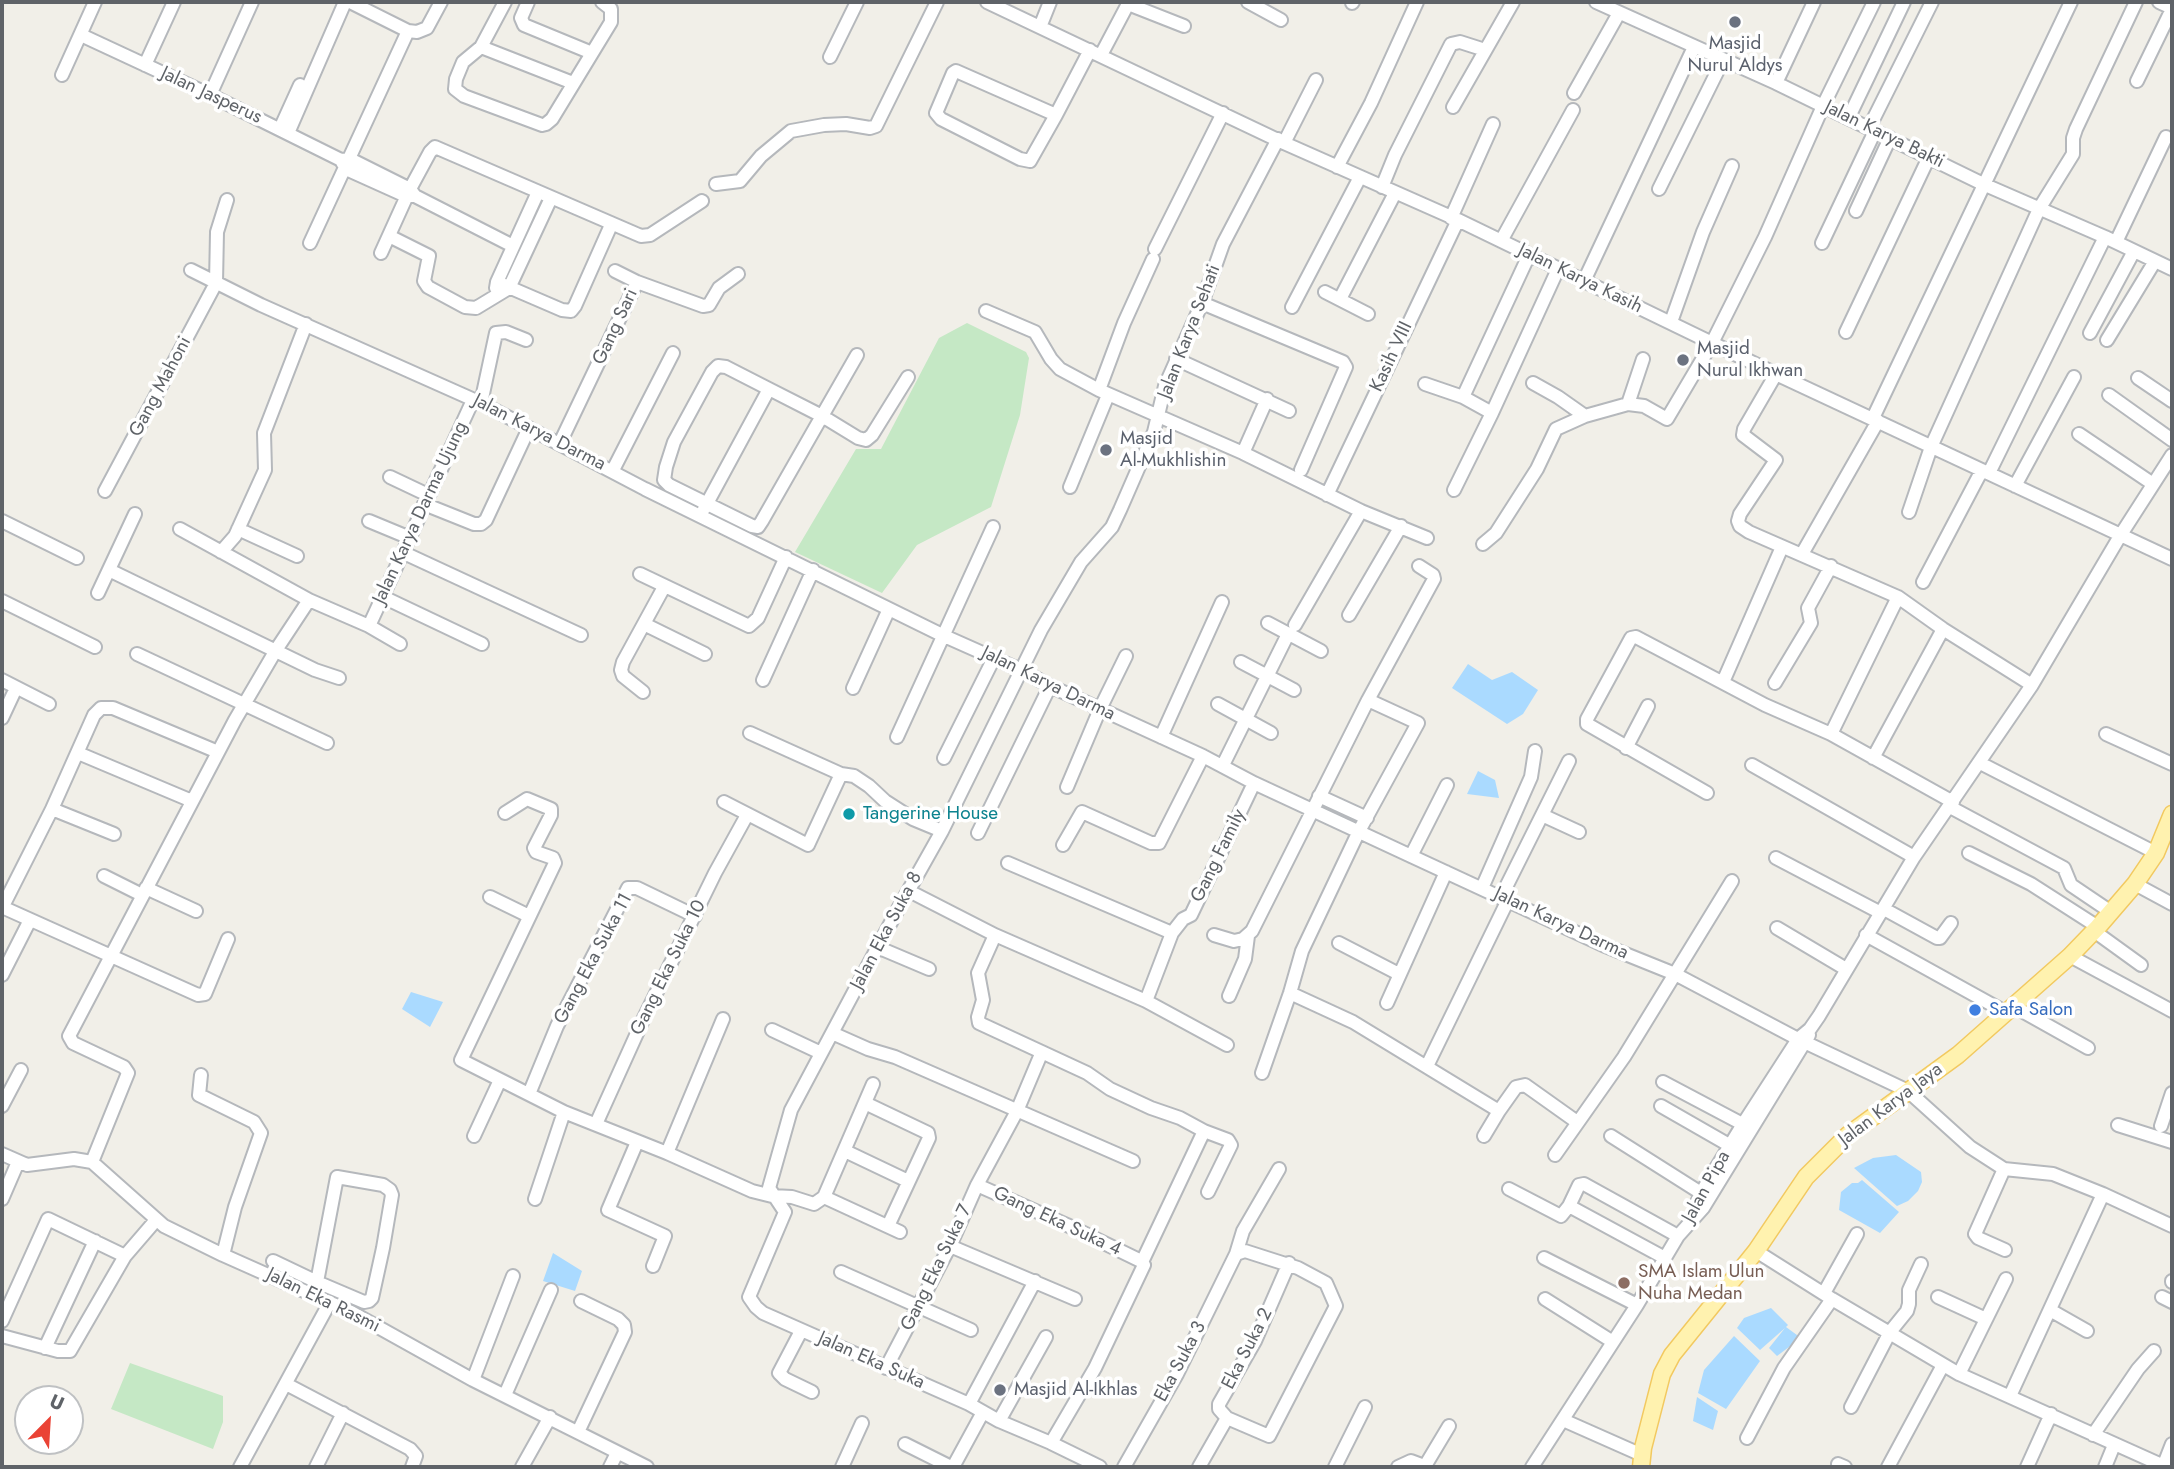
<!DOCTYPE html>
<html>
<head>
<meta charset="utf-8">
<style>
  body { margin:0 }
  #map { position:relative; width:2174px; height:1469px; overflow:hidden; background:#f1efe8; font-family:Jost,sans-serif }
  canvas { display:block }
  .frame { position:absolute; inset:0; border:4px solid #5f6368; pointer-events:none }
  .north { position:absolute; left:14px; top:1385px; width:70px; height:70px; box-sizing:border-box; background:#fff; border:2px solid #bfc1c3; border-radius:50%; rotate:24deg; font-size:19px; font-weight:700; line-height:28px; text-align:center; color:#5f6368 }
  .north::after { content:''; display:block; margin:auto; width:24px; height:32px; background:#ea4335; clip-path:polygon(50% 0,100% 100%,50% 72%,0 100%) }
</style>
</head>
<body>
<div id="map">
<canvas width="2174" height="1469"></canvas>
<div class="frame"></div>
<div class="north">U</div>
</div>
<script>
const context = document.querySelector('canvas').getContext('2d');
context.lineJoin = 'round';
function paint(path, color) {
  context.fillStyle = color;
  context.fill(path, 'evenodd');
}
function poly(rows) {
  const path = new Path2D();
  for (const r of rows) {
    path.moveTo(r[0], r[1]);
    for (let i = 2; i < r.length; i += 2) path.lineTo(r[i], r[i + 1]);
  }
  return path;
}
function strokePath(path, color, width, dash) {
  context.strokeStyle = color;
  context.lineWidth = width;
  context.lineCap = dash ? 'butt' : 'round';
  context.setLineDash(dash || []);
  context.stroke(path);
}
function drawText(font, color, halo, rows, align = 'center') {
  context.font = font + ' Jost,sans-serif';
  context.lineWidth = 7;
  context.setLineDash([]);
  context.textBaseline = 'middle';
  context.strokeStyle = halo;
  context.fillStyle = color;
  for (const [text, x, y, turn = 0] of rows) {
    context.save();
    context.translate(x, y);
    context.rotate((+turn || 0) * Math.PI / 180);
    context.textAlign = isNaN(turn) ? turn : align;
    if (halo) context.strokeText(text, 0, 0);
    context.fillText(text, 0, 0);
    context.restore();
  }
}
const green = poly([
  [967,323,1026,352,1029,358,1020,415,991,507,917,545,882,593,795,552,856,449,881,449,939,338],
  [130,1363,223,1396,223,1422,213,1449,111,1409]
]);
const water = poly([
  [1468,664,1492,680,1512,672,1538,690,1523,714,1507,724,1452,688],
  [1478,771,1495,780,1499,798,1467,794],
  [411,992,443,1002,430,1027,402,1009],
  [1896,1155,1921,1172,1922,1182,1918,1191,1908,1201,1897,1206,1854,1168,1873,1158],
  [1862,1180,1899,1212,1880,1233,1839,1210,1841,1192,1852,1183,1858,1183],
  [553,1253,582,1271,575,1291,543,1281],
  [1771,1308,1788,1325,1786,1327,1801,1338,1777,1356,1769,1348,1785,1328,1760,1350,1737,1328,1744,1318],
  [1734,1336,1760,1361,1726,1409,1698,1393,1704,1370],
  [1697,1397,1718,1411,1713,1430,1693,1421]
]);
const minor = poly([
  [350,2,408,31,417,32,427,28,441,2],
  [505,2,481,47,463,62,456,79,455,89,464,96,542,125,546,124,552,119,611,22,611,9,602,2],
  [528,2,521,18,524,25,592,53],
  [987,2,1284,143,1458,220,1776,374,2172,559],
  [1248,2,1281,20],
  [1596,2,1776,83,1983,184,2105,237,2172,269],
  [2159,2,2172,8],
  [1352,3,1353,2],
  [1128,4,1184,26],
  [1040,27,1050,2],
  [81,35,210,95,341,160,350,159,410,189,415,196,513,246],
  [481,47,573,83],
  [1101,55,1129,2],
  [830,57,857,2],
  [145,65,174,2],
  [62,75,95,2],
  [2137,81,2172,9],
  [1776,83,1814,2],
  [1574,93,1619,13],
  [210,95,252,2],
  [1453,107,1513,2],
  [1056,115,956,71,953,73,936,113,941,119,1020,159,1030,161,1056,115,1090,50],
  [1849,117,1904,2],
  [1869,128,1932,2],
  [280,129,300,85],
  [288,133,345,2],
  [1284,143,1316,80],
  [342,162,346,169,406,196,415,196],
  [1337,167,1371,103,1417,2],
  [716,184,740,181,761,156,791,131,824,125,846,124,870,128,876,126,937,2],
  [1382,187,1395,155,1451,44,1460,42,1485,50],
  [1659,189,1723,60],
  [1856,211,1890,138],
  [1451,218,1493,124],
  [389,236,429,256,424,281,428,287,465,307,476,308,509,288,551,198],
  [1501,241,1573,110],
  [2116,242,2166,137],
  [310,243,408,31],
  [1822,243,1875,131],
  [1155,249,1223,113],
  [381,253,410,189,430,152,435,147,641,236,650,235,702,201],
  [191,270,261,305,481,403,645,489,942,635,1023,671,1050,686,1203,756,1254,783,1411,856,1603,945,1675,974,1798,1039,1908,1091,1970,1147,2004,1169,2053,1174,2103,1194,2172,1226],
  [615,271,637,282,703,306,709,305,719,288,738,274],
  [1584,281,1694,47],
  [497,282,562,310,571,311,575,306,611,225],
  [496,288,497,282,538,192],
  [1325,292,1368,314],
  [1340,299,1395,193],
  [1202,303,1343,362,1346,367,1301,470],
  [1292,307,1360,177],
  [986,311,1035,332,1051,359,1060,369,1099,390,1243,453,1361,511,1427,538],
  [1671,322,1703,232,1732,166],
  [1846,332,1929,157],
  [2090,333,2134,251],
  [2107,340,2155,261],
  [857,355,822,416,762,521,758,527,752,526,669,485,664,480,666,467,674,442,712,372,718,366,726,367,769,389,822,416,858,438,866,440,872,435,908,377],
  [1176,359,1289,411],
  [1776,374,1744,429,1743,435,1776,460,1740,514,1738,521,1740,526,1749,532,1898,597,1943,629,2032,685],
  [2138,378,2172,401],
  [1533,383,1558,397,1585,416],
  [1425,384,1463,397,1492,413],
  [1099,390,1124,323,1153,259],
  [2109,395,2172,440],
  [1463,397,1529,255],
  [481,403,496,333,506,332,526,340],
  [1628,404,1643,359],
  [1873,418,2071,2],
  [2079,434,2153,484],
  [560,443,637,282],
  [1243,453,1267,399],
  [613,470,673,353],
  [1989,473,2105,237],
  [390,477,428,495],
  [2015,486,2074,377],
  [1070,487,1108,395],
  [1454,490,1492,413,1558,269],
  [105,491,216,283,217,232,227,200],
  [1327,495,1458,220],
  [424,504,474,524,481,524,486,520,529,428],
  [704,509,769,389],
  [1909,512,1931,447,2039,209,2073,154,2073,138,2076,129,2136,2],
  [2,521,77,558],
  [369,521,410,538],
  [180,529,309,600,369,626,400,644],
  [238,529,297,556],
  [1483,544,1496,533,1537,469,1556,429,1585,416,1628,404,1644,406,1667,419,1712,343,1765,237,1823,106,1874,2],
  [221,552,235,536,265,470,264,433,306,324],
  [404,553,581,635],
  [1802,554,1878,421],
  [109,570,315,670,339,678],
  [640,574,749,626,758,618,786,557],
  [1923,582,1982,470],
  [98,593,135,514],
  [383,597,482,644],
  [2,601,95,647],
  [1349,615,1401,526],
  [1268,623,1321,651],
  [644,624,705,654],
  [1295,625,1361,511],
  [369,626,473,400],
  [137,654,327,743],
  [1241,662,1294,690],
  [2,680,49,704],
  [763,680,813,570],
  [1723,682,1782,547],
  [1775,683,1811,623,1808,608,1831,566],
  [853,688,889,609],
  [643,692,623,676,621,670,623,662,664,587],
  [1218,704,1271,733],
  [2,718,16,688],
  [750,733,841,774,854,776,869,786,885,801,913,819,942,831],
  [1831,734,1898,597],
  [2106,734,2172,764],
  [897,737,993,527],
  [1161,737,1222,602],
  [1626,748,1648,706],
  [78,753,192,801],
  [944,758,994,658],
  [1873,758,1943,629],
  [1980,763,2156,853],
  [1223,765,1288,634],
  [1752,765,1914,857],
  [1067,787,1100,709,1126,656],
  [1707,793,1587,724,1587,719,1631,638,1636,637,1765,705,1831,734,1953,802],
  [1319,796,1367,818],
  [724,802,808,845,841,774],
  [1950,807,2064,868,2071,885,2111,912],
  [52,809,114,834],
  [505,813,527,799,551,809,551,815,534,848,536,852,553,858,555,863,461,1060,564,1112,667,1153,752,1191,772,1196,792,1197,814,1204,824,1197,873,1084],
  [1542,815,1579,832],
  [978,833,1050,686],
  [1063,845,1082,812,1151,843,1159,843,1203,756],
  [1969,853,2031,884,2098,927],
  [1411,856,1447,785],
  [1776,858,1881,913],
  [1008,863,1172,933],
  [104,876,142,895],
  [2135,884,2172,904],
  [146,888,196,911],
  [1482,888,1531,777,1535,751],
  [909,891,995,935,1146,1001,1227,1045],
  [490,897,529,916],
  [1501,897,1569,761],
  [2,907,198,995,205,994,228,939],
  [2,908,52,809,94,715,101,708,113,708,218,752],
  [1884,909,1937,938,1940,938,1951,923],
  [1777,928,1846,969],
  [2094,931,2141,965],
  [995,935,978,973,983,1000,978,1017,979,1023,1087,1073,1110,1089,1151,1108,1180,1118,1204,1131],
  [1214,935,1234,941,1243,939,1252,931,1368,700,1434,579,1433,575,1419,566],
  [1866,935,2007,1013],
  [1339,943,1399,974],
  [877,947,929,969],
  [2070,956,2172,1011],
  [2,975,30,920],
  [1290,993,1353,1022,1499,1111,1516,1087,1525,1085,1577,1122],
  [1229,996,1245,959,1248,936],
  [1146,1001,1172,933,1183,919,1191,915,1254,783],
  [1387,1003,1446,872],
  [2013,1006,2088,1048],
  [772,1030,821,1053],
  [832,1033,868,1049,895,1057,1133,1161],
  [1427,1066,1508,900],
  [1262,1073,1290,993,1302,951,1359,831,1418,723,1368,700],
  [201,1075,199,1095,254,1122,261,1133,235,1207,223,1255],
  [1663,1082,1750,1128],
  [529,1094,557,1026,628,888,637,888,695,916],
  [865,1103,928,1133,929,1138,888,1226],
  [2,1106,21,1070],
  [1661,1106,1736,1149],
  [596,1124,643,1020,715,873,747,815],
  [2118,1125,2172,1142],
  [2161,1126,2172,1093],
  [474,1136,500,1080],
  [1484,1136,1499,1111],
  [1611,1136,1701,1193],
  [637,1142,608,1210,665,1236,653,1266],
  [845,1151,908,1181],
  [667,1153,723,1019],
  [2,1154,27,1165,74,1159,92,1162,164,1226,223,1255,351,1312,473,1380,647,1467],
  [1555,1155,1624,1057,1732,881],
  [92,1162,128,1073,124,1067,73,1043,69,1036,235,720,276,650,309,600],
  [2004,1169,1975,1234,1978,1238,2005,1250],
  [977,1185,1067,1225,1141,1261,1144,1265,1095,1368,1051,1443],
  [1509,1189,1561,1216,1569,1206,1579,1185,1584,1184,1678,1236],
  [824,1197,900,1232],
  [2,1199,18,1162],
  [535,1199,564,1112],
  [1569,1206,1665,1258],
  [1695,1215,1696,1205,1701,1193,1743,1124,1798,1039,1810,1029,1819,1016,1914,857,2032,685,2120,536,2172,455],
  [950,1246,1075,1299],
  [1756,1251,1832,1299,1959,1374,2166,1467],
  [1544,1258,1637,1305],
  [273,1261,317,1282,364,1302,369,1301,372,1298,383,1248,392,1195,390,1190,383,1185,337,1177,317,1282,313,1293],
  [1142,1262,1204,1131,1228,1140,1231,1145,1208,1192],
  [841,1272,971,1330],
  [2172,1282,2172,1281],
  [1824,1293,1857,1234],
  [1938,1297,1986,1319],
  [2162,1297,2172,1302],
  [1545,1299,1613,1342],
  [2050,1310,2087,1331],
  [2,1321,48,1219,125,1256],
  [801,1331,779,1373,785,1379,812,1392],
  [2,1336,58,1351,70,1351,125,1256,156,1220],
  [45,1348,95,1241],
  [886,1368,950,1246,977,1185,1017,1111,1041,1054],
  [1959,1374,2006,1279],
  [473,1380,513,1276],
  [286,1384,410,1449,416,1456,412,1467],
  [505,1395,551,1290],
  [2010,1396,2103,1194],
  [969,1404,1035,1281],
  [1851,1407,1890,1332,1907,1311,1909,1304,1909,1290,1921,1264],
  [1227,1418,1269,1436,1336,1306,1326,1283,1298,1268,1245,1251,1236,1254],
  [1563,1420,1642,1455],
  [999,1421,1046,1337],
  [578,1432,625,1332,624,1325,618,1319,581,1301],
  [2093,1435,2138,1369,2154,1351],
  [1747,1438,1784,1368,1832,1299],
  [905,1444,951,1467],
  [1838,1464,1845,1467],
  [1425,1466,1449,1426],
  [240,1467,330,1302],
  [316,1467,343,1413],
  [522,1467,550,1417],
  [610,1467,617,1453],
  [842,1467,862,1423],
  [953,1467,983,1412],
  [1100,1467,1051,1443,999,1421,969,1404,763,1313,756,1307,749,1297,785,1212,769,1188,791,1110,897,911,942,831,1041,630,1081,562,1112,527,1120,510,1154,432,1165,386,1202,303,1223,244,1278,139],
  [1124,1467,1177,1374,1236,1254,1243,1231,1279,1169],
  [1199,1467,1227,1418,1219,1409,1219,1404,1255,1341,1289,1263],
  [1335,1467,1365,1407],
  [1398,1467,1411,1461,1427,1467],
  [1532,1467,1637,1305,1678,1236,1703,1208,1809,1035],
  [1888,1467,1943,1365],
  [2027,1467,2051,1414],
  [2105,1467,2114,1445],
  [2163,1467,2172,1444]
]);
const major = poly([
  [1641,1467,1643,1448,1662,1374,1672,1355,1756,1251,1806,1177,1848,1135,1958,1055,2070,956,2098,927,2135,884,2156,853,2172,814]
]);
const markers = [
  [1735,22,7,"#6b7280"],
  [1683,360,7,"#6b7280"],
  [1106,450,7,"#6b7280"],
  [849,814,7,"#0f9aa8"],
  [1975,1010,7,"#3f7fe0"],
  [1624,1283,7,"#8d6e63"],
  [1000,1390,7,"#6b7280"]
];
const worshipNames = [
  ["Masjid",1735,44,"center"],
  ["Nurul Aldys",1735,66,"center"],
  ["Masjid",1697,349],
  ["Nurul Ikhwan",1697,371],
  ["Masjid",1120,439],
  ["Al-Mukhlishin",1120,461],
  ["Masjid Al-Ikhlas",1014,1390]
];
const streetNames = [
  ["Jalan Jasperus",211,96,25],
  ["Jalan Karya Bakti",1884,135,26],
  ["Jalan Karya Kasih",1580,279,26],
  ["Gang Sari",616,327,-65],
  ["Jalan Karya Sehati",1190,332,-69],
  ["Kasih VIII",1392,357,-65],
  ["Gang Mahoni",161,387,-62],
  ["Jalan Karya Darma",539,433,27],
  ["Jalan Karya Darma Ujung",421,513,-65],
  ["Jalan Karya Darma",1048,684,26],
  ["Gang Family",1219,856,-64],
  ["Jalan Karya Darma",1561,924,25],
  ["Jalan Eka Suka 8",887,931,-62],
  ["Gang Eka Suka 11",594,959,-62],
  ["Gang Eka Suka 10",669,968,-64],
  ["Jalan Karya Jaya",1891,1105,-37],
  ["Jalan Pipa",1707,1187,-61],
  ["Gang Eka Suka 4",1057,1222,25],
  ["Gang Eka Suka 7",937,1268,-64],
  ["Jalan Eka Rasmi",323,1301,26],
  ["Eka Suka 2",1248,1349,-63],
  ["Jalan Eka Suka",871,1361,24],
  ["Eka Suka 3",1181,1362,-62]
];
const cultureNames = [
  ["Tangerine House",863,814]
];
const shopNames = [
  ["Safa Salon",1989,1010]
];
const educationNames = [
  ["SMA Islam Ulun",1638,1272],
  ["Nuha Medan",1638,1294]
];
paint(green, '#c5e8c5');
paint(water, '#aadaff');
strokePath(minor, '#b5b8bc', 16);
strokePath(major, '#f2c960', 19);
strokePath(minor, '#fff', 12);
strokePath(major, '#fff2af', 16);
for (const [x, y, r, color] of markers) {
  const dot = new Path2D();
  dot.arc(x, y, r, 0, 2 * Math.PI);
  context.fillStyle = color;
  context.fill(dot);
  strokePath(dot, '#fff', 2.5);
}
drawText('19px', '#5b616d', '#fff', worshipNames, 'left');
drawText('19px', '#5f6368', '#fff', streetNames);
drawText('19px', '#0d838f', '#fff', cultureNames, 'left');
drawText('19px', '#366cbe', '#fff', shopNames, 'left');
drawText('19px', '#785e54', '#fff', educationNames, 'left');
</script>
</body>
</html>
